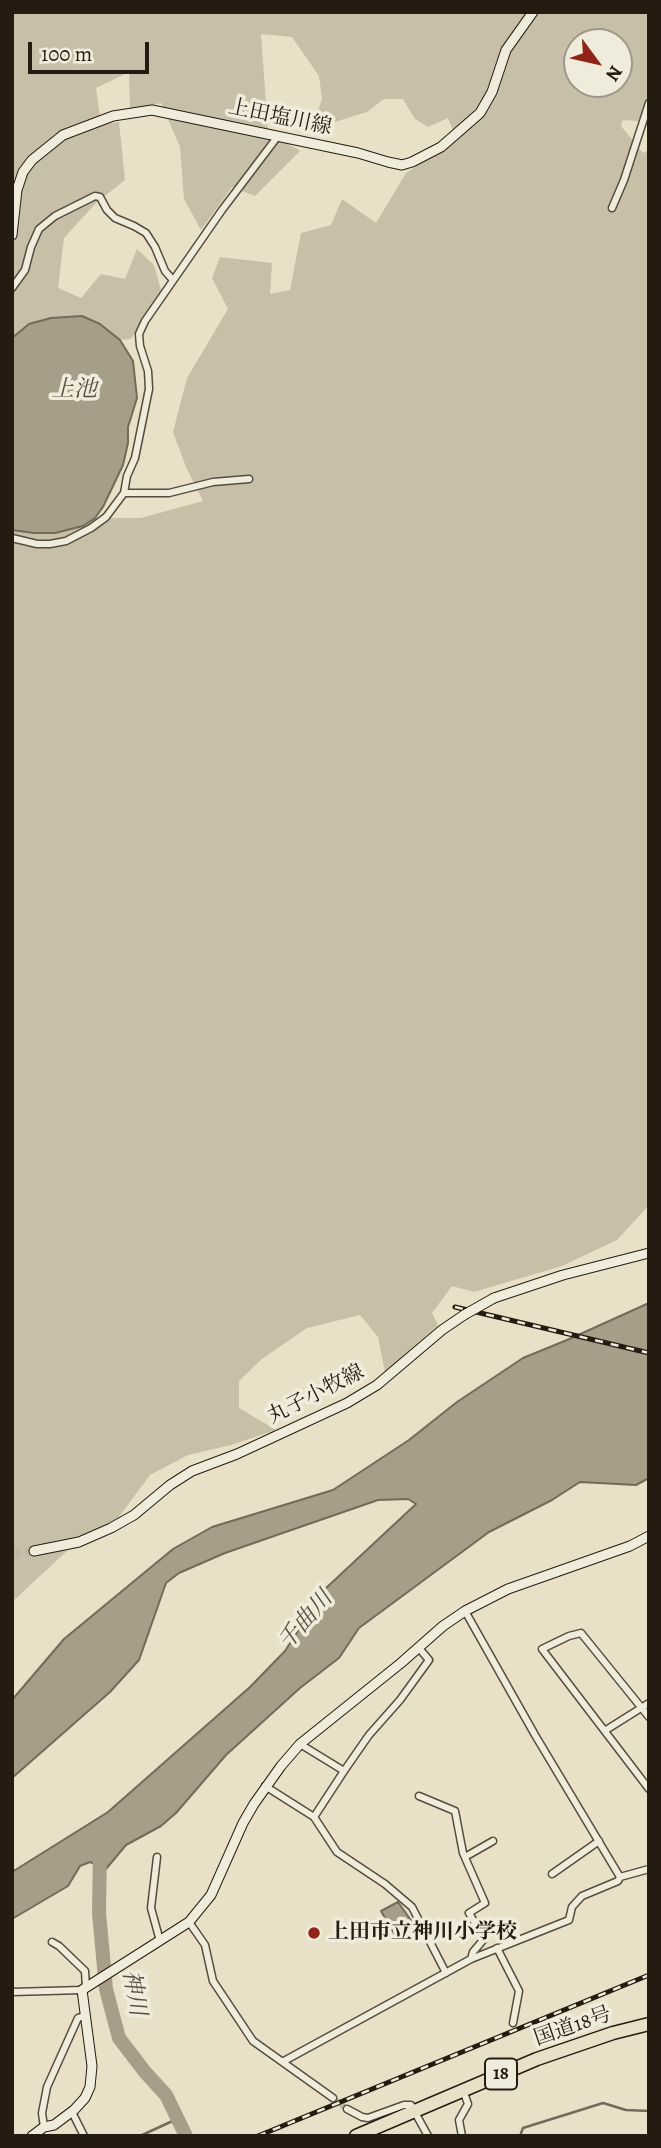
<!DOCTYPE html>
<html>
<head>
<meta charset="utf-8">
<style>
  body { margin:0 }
  #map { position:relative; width:661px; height:2148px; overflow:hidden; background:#e8e1c7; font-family:Alegreya,serif }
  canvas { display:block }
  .frame { position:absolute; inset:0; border:14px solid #261b11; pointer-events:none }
  .north { position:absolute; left:563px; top:28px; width:70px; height:70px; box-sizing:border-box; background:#f0ecdb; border:2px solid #9f988a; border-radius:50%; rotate:123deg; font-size:19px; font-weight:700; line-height:28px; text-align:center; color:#261b11 }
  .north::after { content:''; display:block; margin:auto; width:24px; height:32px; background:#8f2418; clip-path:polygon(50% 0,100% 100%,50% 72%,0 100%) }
  .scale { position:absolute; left:28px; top:42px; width:121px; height:32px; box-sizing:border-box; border:4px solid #261b11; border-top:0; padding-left:9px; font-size:21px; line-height:24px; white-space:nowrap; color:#261b11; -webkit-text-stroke:5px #f0ecdb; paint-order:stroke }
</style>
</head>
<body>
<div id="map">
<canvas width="661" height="2148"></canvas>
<div class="frame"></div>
<div class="north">N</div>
<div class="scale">100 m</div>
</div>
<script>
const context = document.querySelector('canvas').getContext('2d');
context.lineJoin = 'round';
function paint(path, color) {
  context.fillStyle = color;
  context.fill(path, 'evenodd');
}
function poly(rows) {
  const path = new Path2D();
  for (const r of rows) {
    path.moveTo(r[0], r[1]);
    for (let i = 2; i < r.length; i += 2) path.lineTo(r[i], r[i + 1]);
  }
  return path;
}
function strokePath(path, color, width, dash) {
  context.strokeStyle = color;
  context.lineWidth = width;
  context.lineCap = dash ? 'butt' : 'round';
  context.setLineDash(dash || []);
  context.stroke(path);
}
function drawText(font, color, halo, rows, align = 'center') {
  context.font = font + ' Alegreya,"Noto Serif JP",serif';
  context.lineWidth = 7;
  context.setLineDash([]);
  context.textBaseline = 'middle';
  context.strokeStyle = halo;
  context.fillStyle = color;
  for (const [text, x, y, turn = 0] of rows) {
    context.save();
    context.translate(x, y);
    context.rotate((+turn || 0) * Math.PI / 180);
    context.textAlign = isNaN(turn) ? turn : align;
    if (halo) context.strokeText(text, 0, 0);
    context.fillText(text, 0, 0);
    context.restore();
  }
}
const green = poly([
  [12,12,531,12,497,60,490,92,484,103,454,133,448,118,428,127,415,119,403,99,384,99,367,112,312,129,322,99,319,76,292,37,261,34,268,132,300,151,255,196,232,187,201,230,184,199,180,147,161,103,130,110,129,72,96,88,101,125,119,122,125,180,96,203,64,238,58,288,81,298,101,274,125,279,137,249,154,265,161,290,131,339,120,340,100,324,12,338],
  [536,12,649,12,649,95,638,121,623,120,621,126,643,153,649,150,649,1205,617,1240,562,1266,474,1292,452,1286,432,1313,438,1325,385,1372,378,1337,360,1315,307,1328,262,1359,239,1381,239,1408,276,1430,231,1445,188,1455,150,1475,115,1522,98,1536,68,1550,12,1602,12,530,34,533,83,526,95,518,141,518,203,501,186,467,173,432,187,378,228,309,212,278,220,257,272,263,270,294,290,290,301,233,331,225,342,199,376,223,406,173,450,144,481,115,505,59],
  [577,42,619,42,619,84,577,84]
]);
const water = poly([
  [82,316,100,324,120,340,133,361,137,398,128,427,128,443,123,465,103,507,95,518,83,526,55,533,34,533,12,530,12,338,29,324,51,318,82,316],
  [649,1303,649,1478,636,1485,580,1482,552,1500,489,1532,359,1628,339,1658,300,1688,226,1755,176,1813,161,1826,126,1845,106,1869,90,1862,80,1866,68,1886,12,1919,12,1872,108,1812,250,1687,285,1651,325,1589,416,1504,408,1499,378,1500,225,1553,179,1573,166,1583,139,1660,110,1692,12,1778,12,1700,64,1639,173,1549,212,1527,333,1490,409,1440,457,1402,523,1358,567,1340,649,1303],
  [398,1902,415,1926,396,1937,381,1911,398,1902]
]);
const stream = poly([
  [140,2136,177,2119],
  [520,2136,523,2128,603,2103,626,2110,649,2111]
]);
const river = poly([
  [100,1849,99,1913,106,1989,119,2038,145,2072,166,2095,186,2136]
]);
const streetTunnel = poly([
  [333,2098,347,2109]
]);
const secondaryTunnel = poly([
  [12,1554,34,1551]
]);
const street = poly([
  [612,208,624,180,649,103],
  [12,288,25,270,31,247,39,229,55,216,95,196,100,197,107,210,115,218,134,226,146,233,155,247,165,271,172,279],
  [124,493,169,493,213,482,249,479],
  [12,538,37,544,50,544,66,541,91,528,106,517,124,493,127,476,135,458,149,389,148,371,140,346,139,334,145,321,222,210,278,136],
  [465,1611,535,1735,620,1877],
  [649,1717,581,1633,569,1636,542,1649,649,1789],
  [606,1730,649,1703],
  [300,1744,344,1771,369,1735,400,1700,429,1660,418,1647],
  [265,1786,314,1817,344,1771],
  [419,1796,455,1811,463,1853,485,1903,469,1913,484,1939,473,1952,471,1959],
  [314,1817,337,1852,385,1884,412,1907,446,1973],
  [157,1857,151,1908,160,1941],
  [465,1857,493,1841],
  [552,1874,599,1841],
  [189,1922,205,1945,213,1981,253,2041,333,2098],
  [52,1942,59,1946,85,1971,86,1988],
  [497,1948,519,1991,513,2023],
  [12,1992,82,1990],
  [284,2061,471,1959,569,1920,572,1907,582,1896,618,1881,620,1877,649,1869],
  [347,2109,362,2117,368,2118,404,2105,411,2105,428,2136],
  [72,2112,84,2136],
  [44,2127,42,2113,47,2087,78,2018,84,2016],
  [462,2136,459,2120,468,2104,463,2090]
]);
const secondary = poly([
  [12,235,17,190,23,172,32,160,63,135,113,116,152,110,358,153,388,162,402,165,412,162,441,147,480,113,492,92,506,50,533,12],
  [494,1298,563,1275,649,1253],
  [34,1551,79,1542,111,1528,134,1515,170,1485,192,1471,237,1454,347,1403,377,1385,442,1330,464,1315],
  [32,2136,44,2127,54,2125,74,2110,85,2098,90,2087,92,2066,82,1990,189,1922,211,1895,243,1823,254,1804,281,1766,300,1744,401,1663,443,1626,465,1611,508,1589,630,1546,649,1536]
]);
const highway = poly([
  [356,2136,537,2059,613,2033,649,2024]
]);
const rail = poly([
  [455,1307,649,1353],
  [258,2136,649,1975]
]);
const secondaryBridge = poly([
  [464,1315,494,1298]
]);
const markers = [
  [314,1933,7,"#8f2418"]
];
const shields = [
  [501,2074,32]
];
const shieldNames = [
  ["18",501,2074]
];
const streetNames = [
  ["上田塩川線",280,118,12],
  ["丸子小牧線",316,1395,-27],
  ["国道18号",573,2027,-19]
];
const poiNames = [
  ["上田市立神川小学校",328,1933]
];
const waterNames = [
  ["上池",74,390],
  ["千曲川",306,1621,-49],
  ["神川",133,1993,80]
];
paint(green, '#c7bfa8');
paint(water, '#a69e89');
strokePath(water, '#736a59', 2);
strokePath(stream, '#736a59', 2.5);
strokePath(river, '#a69e89', 14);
strokePath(streetTunnel, '#c1b9a3', 6, [6, 3]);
strokePath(secondaryTunnel, '#c1b9a3', 9, [9, 4.5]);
strokePath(street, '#564c3e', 9);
strokePath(secondary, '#261b11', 11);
strokePath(highway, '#261b11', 15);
strokePath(street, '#f0ecdb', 6);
strokePath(secondary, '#f0ecdb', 9);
strokePath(highway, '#e8e1c7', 12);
strokePath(rail, '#261b11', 5);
strokePath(rail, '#f0ecdb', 2.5, [8]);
strokePath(secondaryBridge, '#261b11', 11, []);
strokePath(secondaryBridge, '#f0ecdb', 9);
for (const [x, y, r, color] of markers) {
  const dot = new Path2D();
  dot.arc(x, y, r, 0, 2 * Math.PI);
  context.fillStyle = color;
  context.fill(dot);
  strokePath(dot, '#f0ecdb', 2.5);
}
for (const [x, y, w] of shields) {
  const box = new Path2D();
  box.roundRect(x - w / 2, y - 15.5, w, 31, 5);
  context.fillStyle = '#f0ecdb';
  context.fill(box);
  strokePath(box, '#261b11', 2);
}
drawText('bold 19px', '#261b11', null, shieldNames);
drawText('21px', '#261b11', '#f0ecdb', streetNames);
drawText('bold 21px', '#261b11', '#f0ecdb', poiNames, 'left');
drawText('italic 23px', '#594f41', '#f0ecdb', waterNames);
</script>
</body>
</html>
